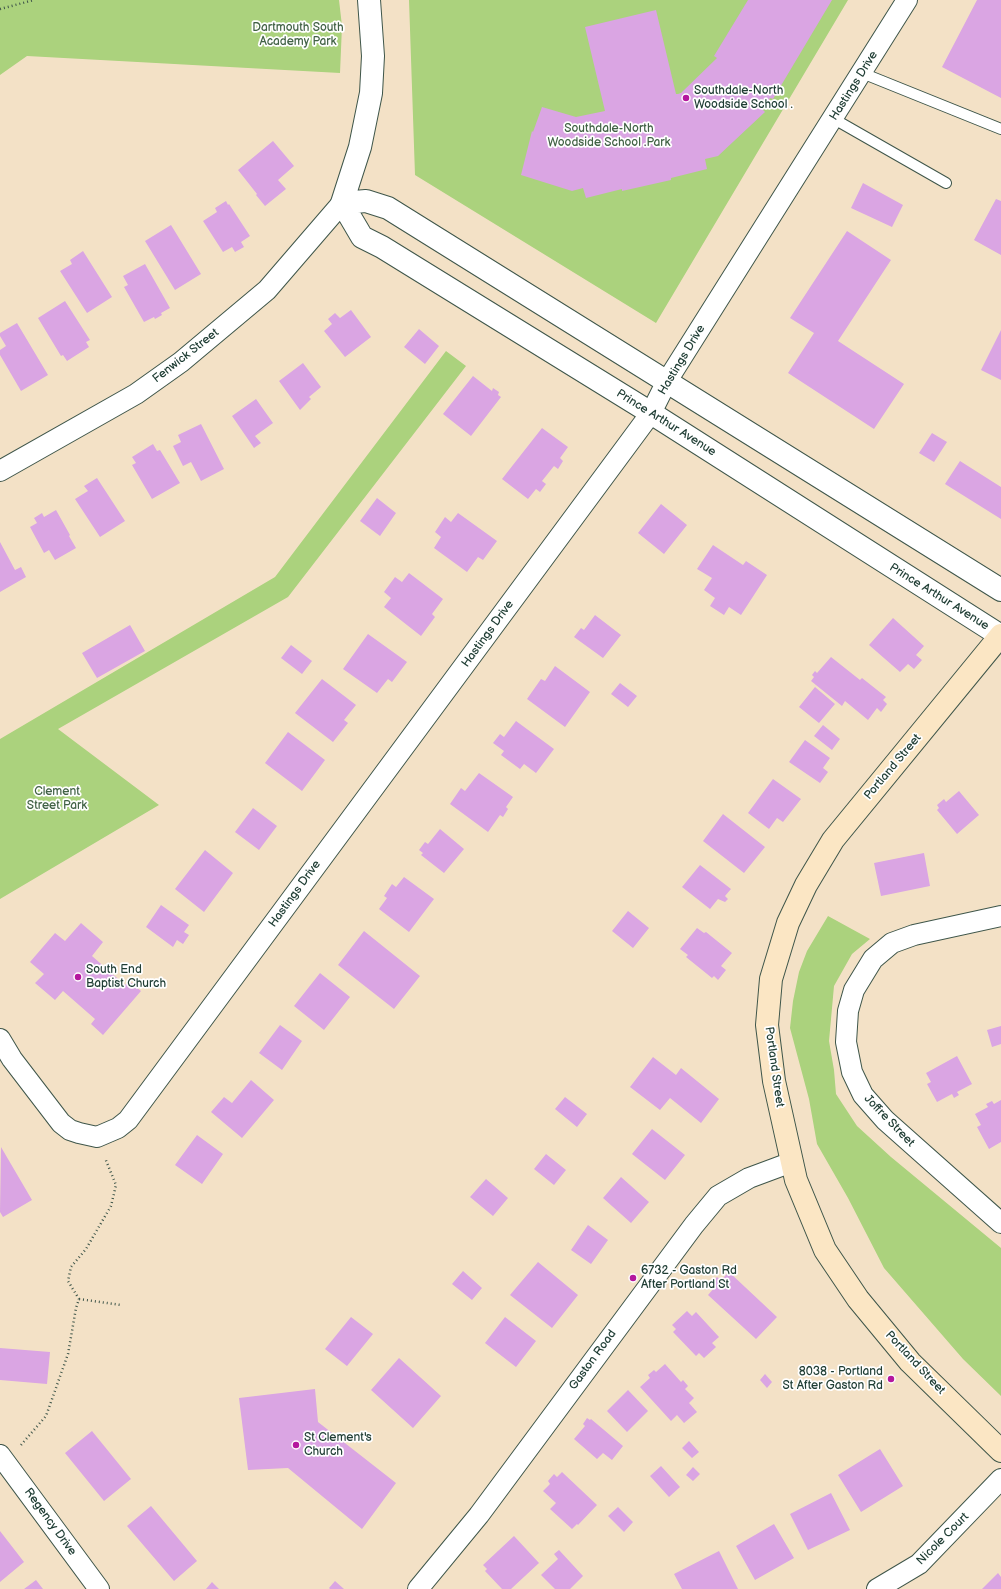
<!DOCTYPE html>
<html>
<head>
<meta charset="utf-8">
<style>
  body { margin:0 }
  canvas { display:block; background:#f3e1c6 }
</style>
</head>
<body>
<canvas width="1001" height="1589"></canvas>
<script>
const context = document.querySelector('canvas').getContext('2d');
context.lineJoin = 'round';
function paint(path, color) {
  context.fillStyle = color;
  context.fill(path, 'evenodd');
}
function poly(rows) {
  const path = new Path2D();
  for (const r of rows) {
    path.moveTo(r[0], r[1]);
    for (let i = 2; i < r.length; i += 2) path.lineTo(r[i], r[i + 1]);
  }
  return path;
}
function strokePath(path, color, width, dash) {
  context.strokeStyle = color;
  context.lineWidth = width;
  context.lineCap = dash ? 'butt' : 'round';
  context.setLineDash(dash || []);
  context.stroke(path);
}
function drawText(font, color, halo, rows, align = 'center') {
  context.font = font + ' "Balsamiq Sans",sans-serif';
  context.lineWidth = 3.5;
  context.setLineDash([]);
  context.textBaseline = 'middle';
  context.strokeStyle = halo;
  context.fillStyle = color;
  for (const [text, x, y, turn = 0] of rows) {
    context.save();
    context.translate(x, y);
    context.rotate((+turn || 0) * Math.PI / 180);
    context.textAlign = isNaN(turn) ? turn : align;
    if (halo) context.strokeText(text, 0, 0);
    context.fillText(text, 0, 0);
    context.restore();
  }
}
const green = poly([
  [0,0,339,0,342,26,340,73,27,56,0,75],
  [409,0,848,0,656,323,415,175],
  [446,351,466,366,288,597,58,729,159,805,0,899,0,739,275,577],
  [828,916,870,939,852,954,834,986,829,1041,834,1070,836,1094,857,1126,891,1157,1001,1248,1001,1396,963,1359,884,1268,848,1198,817,1144,809,1099,790,1028,793,1001,799,972,807,951]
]);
const building = poly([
  [748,0,832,0,773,99,770,98,763,110,765,112,718,156,705,159,707,169,671,178,671,180,622,191,622,189,586,198,583,188,572,191,521,175,532,131,533,132,542,107,576,117,605,111,585,27,656,10,676,94,678,94,681,93,717,58,714,56],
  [977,0,1001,0,1001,98,942,67],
  [273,141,294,166,278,180,286,189,265,206,256,195,257,194,238,170],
  [863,183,903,205,892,227,851,208],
  [996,199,1001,201,1001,255,974,240],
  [226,201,228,205,229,204,250,236,241,242,244,247,235,252,232,247,223,252,203,221,217,212,215,208],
  [171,225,201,274,175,290,145,241],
  [847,231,891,260,838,341,904,384,874,429,788,373,814,333,790,318],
  [83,251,112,297,87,313,60,271,72,264,70,260],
  [145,264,170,308,161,313,162,315,155,319,154,317,144,322,124,287,128,285,123,276],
  [65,301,90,340,86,342,89,347,67,361,63,355,61,356,38,318],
  [351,310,371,337,345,357,324,331,332,324,328,319,335,313,340,318],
  [17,323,48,375,21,391,0,355,0,350,6,346,0,336,0,333],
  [419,329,439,346,425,364,404,347],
  [1001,330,1001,380,981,370],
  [303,363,321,387,309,397,311,399,300,410,279,381],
  [473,376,492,391,493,388,499,392,498,395,501,397,471,436,443,414],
  [256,399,273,423,255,436,261,443,254,448,232,416],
  [201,424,224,469,201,481,191,462,183,466,173,446,181,442,178,435],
  [542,428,568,447,560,458,563,461,558,469,554,466,542,481,546,484,540,492,536,489,528,499,502,479],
  [932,433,947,442,934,462,919,453],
  [153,444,157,451,160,450,180,483,152,499,132,465,136,463,132,457],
  [960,461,1001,487,1001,519,945,484],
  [97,478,125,521,100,537,75,499,88,491,84,486],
  [377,498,396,513,380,536,360,521],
  [661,504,687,525,664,554,638,533],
  [56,510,70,535,69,536,76,548,55,560,49,550,44,553,30,527,37,523,34,518,42,513,44,517],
  [458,513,497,541,483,560,478,557,467,572,434,548,441,537,435,532,445,517,451,522],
  [0,542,15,570,21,567,26,577,0,592],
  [713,545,743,565,746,561,767,575,741,615,729,607,724,615,710,606,715,598,704,590,712,578,697,569],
  [409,573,443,599,432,614,435,617,421,636,384,607,391,598,384,592,395,577,402,582],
  [595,615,621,635,603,658,574,637,581,628,584,630],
  [893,618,924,646,916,655,922,660,914,669,908,664,900,672,869,645],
  [130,625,145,651,97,678,82,653],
  [368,634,407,662,392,682,388,679,377,693,343,669],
  [291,645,312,661,302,674,281,658],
  [831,657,860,680,862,678,886,697,883,700,887,704,881,712,877,708,868,720,845,701,842,706,811,681,814,677,812,675,815,671,817,673],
  [555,666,590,692,565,727,527,699,541,679,545,681],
  [322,679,356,705,344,720,348,723,333,742,295,713],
  [620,683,637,696,628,707,611,694],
  [815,687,835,704,819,723,799,707],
  [516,721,554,749,536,773,524,764,520,769,501,755,504,751,493,743,500,734,504,737],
  [823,725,840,739,832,750,814,736],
  [288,732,325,760,302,791,265,763],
  [805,740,830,758,823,768,828,772,820,783,789,762],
  [479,773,513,797,506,807,508,809,503,817,500,815,488,832,450,804,461,788,465,791],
  [773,779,801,799,783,822,777,818,769,829,748,813],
  [959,791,979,815,957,834,937,810,939,808,937,805,944,799,946,802],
  [253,808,277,826,259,850,235,832],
  [723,814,765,847,744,873,703,841],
  [440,829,464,849,444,873,421,855,423,853,419,850,425,842,428,844],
  [205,850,233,873,204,912,175,889],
  [924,853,930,886,881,896,874,863],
  [700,865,731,889,725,896,728,899,725,902,718,899,710,909,682,887],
  [404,877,434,899,409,932,379,909,387,898,384,896,392,884,396,887],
  [161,905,189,925,184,932,189,935,183,944,177,940,173,947,146,927],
  [628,911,649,928,633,948,612,931],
  [81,923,103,942,92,956,125,985,129,981,141,991,103,1035,91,1024,95,1019,63,991,55,1000,35,983,44,974,30,962,55,933,65,941],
  [697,928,704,933,706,932,732,953,721,966,726,970,718,980,714,976,712,978,686,957,688,955,680,949],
  [364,931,420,976,394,1009,338,965],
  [320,973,350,997,324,1030,294,1006],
  [280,1025,302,1041,282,1070,259,1053],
  [1001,1026,1001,1044,992,1047,987,1030],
  [957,1056,972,1084,957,1092,959,1095,954,1098,952,1094,937,1102,927,1084,931,1082,926,1073],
  [653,1057,676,1075,681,1068,719,1099,701,1123,670,1098,660,1110,630,1087],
  [251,1080,274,1100,242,1138,211,1112,224,1097,232,1103],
  [565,1097,587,1114,577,1127,555,1109],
  [1001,1100,1001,1142,989,1149,977,1127,981,1125,975,1114,988,1107,986,1104,992,1101,994,1104],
  [652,1129,685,1155,665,1180,632,1154],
  [197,1135,223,1154,202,1184,175,1165],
  [1,1147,32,1200,3,1217,0,1212],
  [546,1154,566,1170,554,1185,534,1169],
  [621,1177,649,1202,631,1223,603,1198],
  [486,1179,508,1198,493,1216,470,1197],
  [588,1225,608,1240,591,1264,571,1250],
  [538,1262,578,1295,552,1328,510,1295],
  [463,1271,482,1288,472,1300,452,1284],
  [729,1272,777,1317,756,1339,708,1295,715,1287,711,1283,717,1277,721,1280],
  [687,1311,692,1316,696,1312,719,1337,712,1343,716,1347,704,1358,699,1353,696,1356,673,1332,676,1329,672,1325],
  [351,1317,373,1334,347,1366,325,1349],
  [505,1317,536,1341,516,1367,485,1343],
  [0,1348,50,1352,47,1384,0,1380],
  [399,1358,441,1396,413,1428,371,1390],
  [665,1364,681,1382,683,1380,688,1386,685,1389,694,1398,689,1403,697,1412,684,1423,677,1415,671,1421,640,1387,650,1378,648,1375,654,1370,656,1372],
  [765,1374,772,1382,767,1388,760,1380],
  [315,1389,318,1422,396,1483,362,1529,288,1468,248,1470,239,1398],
  [628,1390,648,1411,627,1432,607,1411],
  [587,1418,590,1420,591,1419,623,1446,612,1460,603,1453,597,1459,574,1439,585,1426,583,1424],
  [92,1431,131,1479,104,1501,65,1453],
  [689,1441,699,1452,692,1458,682,1448],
  [880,1449,903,1486,861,1512,838,1475],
  [661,1466,680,1487,669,1497,650,1476],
  [693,1467,700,1474,693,1481,686,1475],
  [562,1472,597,1505,578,1525,577,1524,572,1529,550,1509,556,1503,543,1491,550,1484,548,1481,554,1474,557,1477],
  [831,1493,850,1530,808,1550,790,1514],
  [151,1506,197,1561,174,1581,127,1526],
  [618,1507,633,1522,624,1532,608,1516],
  [774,1524,794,1558,755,1580,736,1546],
  [0,1531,24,1562,0,1582],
  [514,1536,539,1563,511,1589,502,1589,485,1571,487,1569,483,1565],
  [559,1550,583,1576,570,1589,555,1589,541,1575,558,1559,554,1554],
  [719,1551,738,1589,682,1589,674,1574],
  [998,1573,1001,1577,1001,1589,982,1589],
  [36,1580,43,1589,24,1589],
  [335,1581,344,1589,330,1589,329,1588],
  [212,1582,219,1589,206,1589]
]);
const path = poly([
  [0,9,34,0],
  [79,1299,121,1305],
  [21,1445,46,1416,68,1354,76,1308,79,1299,68,1281,71,1267,86,1249,111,1206,116,1185,105,1158]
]);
const service = poly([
  [862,73,1001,129],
  [834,119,946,183]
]);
const minor = poly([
  [0,471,136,394,181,362,267,290,342,203],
  [1001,916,914,935,892,943,873,959,854,990,848,1011,846,1042,852,1072,863,1095,885,1120,1001,1223],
  [0,1039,12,1059,61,1123,70,1130,79,1133,97,1137,118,1128,128,1120,651,413,667,381,907,0],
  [0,1455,99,1589],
  [418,1589,479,1515,694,1225,718,1196,749,1178,792,1162],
  [877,1589,919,1564,1001,1479]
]);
const tertiary = poly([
  [369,0,373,56,371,93,360,147,342,203,362,237,382,247,651,413,1001,636],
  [342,203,366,201,388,208,1001,590]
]);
const secondary = poly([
  [1001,635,833,840,806,885,788,923,771,979,767,1025,774,1081,796,1180,825,1250,858,1299,910,1362,1001,1451]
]);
const markers = [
  [686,98,4,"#b5179e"],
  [78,977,4,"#b5179e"],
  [633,1278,4,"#b5179e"],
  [891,1379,4,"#b5179e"],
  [296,1445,4,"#b5179e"]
];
const parkNames = [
  ["Dartmouth South",298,28],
  ["Academy Park",298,42],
  ["Southdale-North",609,129],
  ["Woodside School .Park",609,143],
  ["Clement",57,792],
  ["Street Park",57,806]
];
const streetNames = [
  ["Hastings Drive",854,86,-58],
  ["Fenwick Street",186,356,-38],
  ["Hastings Drive",682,360,-59],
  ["Prince Arthur Avenue",666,423,32],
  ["Prince Arthur Avenue",939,597,32],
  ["Hastings Drive",488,634,-54],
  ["Portland Street",893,767,-50],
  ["Hastings Drive",295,894,-54],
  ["Portland Street",774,1067,82],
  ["Joffre Street",889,1121,46],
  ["Gaston Road",593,1360,-54],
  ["Portland Street",915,1363,47],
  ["Regency Drive",50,1522,54],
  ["Nicole Court",943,1539,-45]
];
const poiNames = [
  ["Southdale-North",694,91],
  ["Woodside School .",694,105],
  ["South End",86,970],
  ["Baptist Church",86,984],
  ["6732 - Gaston Rd",641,1271],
  ["After Portland St",641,1285],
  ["8038 - Portland",883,1372,"right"],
  ["St After Gaston Rd",883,1386,"right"],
  ["St Clement's",304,1438],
  ["Church",304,1452]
];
paint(green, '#abd27d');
paint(building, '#daa5e3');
strokePath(service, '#3f564a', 12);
strokePath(minor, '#3f564a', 22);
strokePath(tertiary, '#3f564a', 24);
strokePath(secondary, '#3f564a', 24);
strokePath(path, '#3f564a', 2.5, [1, 3]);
strokePath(service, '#fff', 10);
strokePath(minor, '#fff', 20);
strokePath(tertiary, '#fff', 22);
strokePath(secondary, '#fbe6c4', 22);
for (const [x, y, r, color] of markers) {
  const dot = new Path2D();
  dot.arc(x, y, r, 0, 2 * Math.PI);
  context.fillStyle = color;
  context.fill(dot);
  strokePath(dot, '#fff', 1.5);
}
drawText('12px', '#426246', '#fff', parkNames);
drawText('12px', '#1f3d34', '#fff', streetNames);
drawText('12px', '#1f3d34', '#fff', poiNames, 'left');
</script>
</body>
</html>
